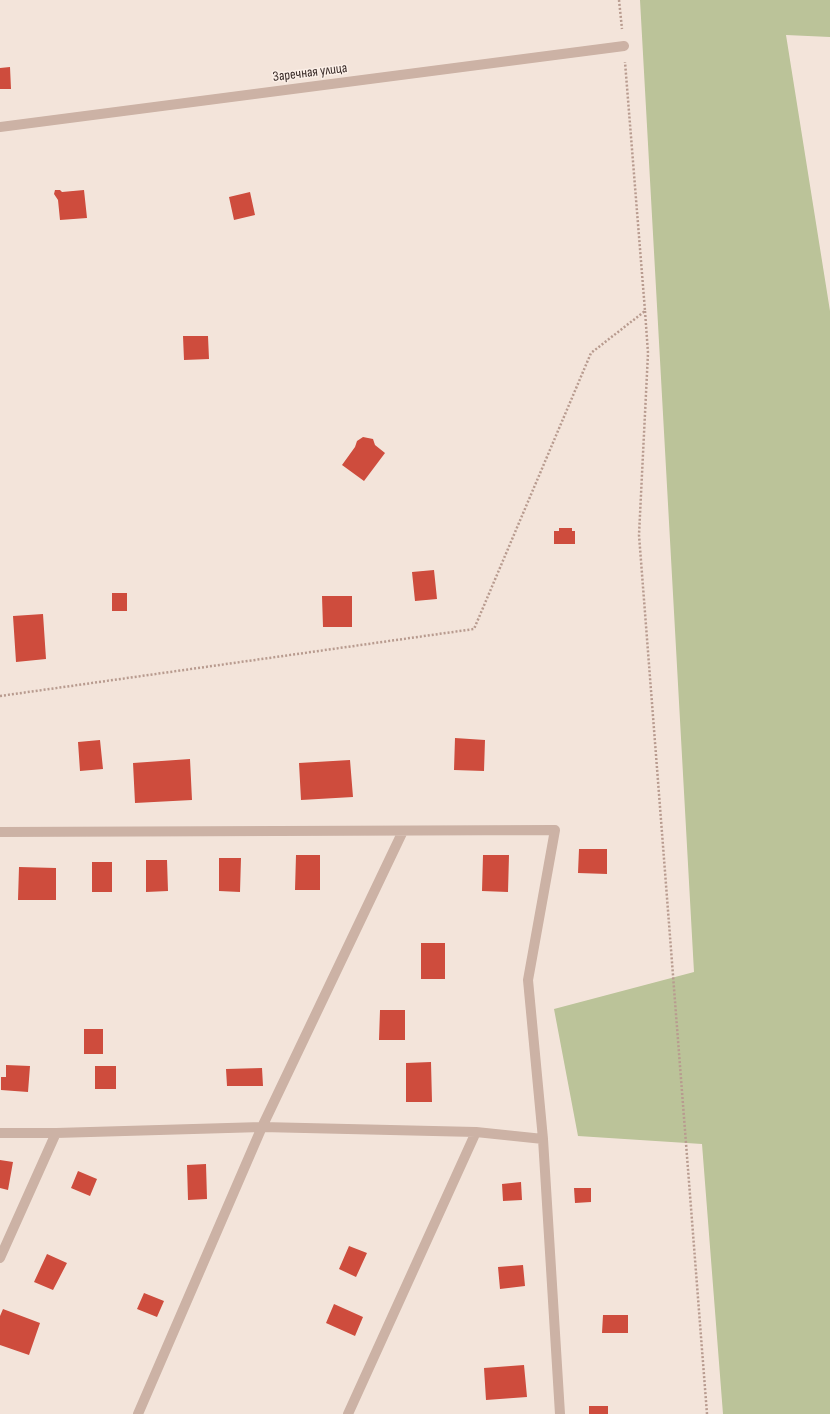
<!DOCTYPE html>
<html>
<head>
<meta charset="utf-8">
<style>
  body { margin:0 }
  canvas { display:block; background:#f3e4da }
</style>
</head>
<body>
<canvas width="830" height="1414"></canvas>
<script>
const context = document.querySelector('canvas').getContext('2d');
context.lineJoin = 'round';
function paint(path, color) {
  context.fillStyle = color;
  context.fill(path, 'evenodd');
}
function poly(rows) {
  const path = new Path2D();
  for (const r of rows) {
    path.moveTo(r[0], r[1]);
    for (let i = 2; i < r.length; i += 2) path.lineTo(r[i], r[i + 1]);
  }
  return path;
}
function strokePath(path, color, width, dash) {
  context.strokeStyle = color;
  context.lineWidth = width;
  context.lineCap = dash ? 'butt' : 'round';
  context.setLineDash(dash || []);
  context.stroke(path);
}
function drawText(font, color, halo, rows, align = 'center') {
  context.font = font + ' "Sofia Sans Condensed",sans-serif';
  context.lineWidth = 3;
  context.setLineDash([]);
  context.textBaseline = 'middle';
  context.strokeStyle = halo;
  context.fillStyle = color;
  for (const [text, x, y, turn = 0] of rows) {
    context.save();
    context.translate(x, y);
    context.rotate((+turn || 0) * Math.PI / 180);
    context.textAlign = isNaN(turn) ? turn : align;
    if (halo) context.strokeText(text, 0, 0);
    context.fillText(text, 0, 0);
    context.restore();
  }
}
const green = poly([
  [640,0,830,0,830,37,786,35,830,311,830,1414,723,1414,702,1144,578,1136,554,1009,694,972]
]);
const building = poly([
  [10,67,11,89,0,89,0,68],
  [55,190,60,190,62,192,84,190,87,218,60,220,58,200,54,194],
  [250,192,255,215,234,220,229,197],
  [183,336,208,336,209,359,184,360],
  [363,437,373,439,375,445,385,453,364,481,342,465,355,447,357,441],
  [559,528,572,528,572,531,575,531,575,544,554,544,554,531,559,531],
  [434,570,437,599,415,601,412,572],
  [112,593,127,593,127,611,112,611],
  [322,596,352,596,352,627,323,627],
  [43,614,46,659,16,662,13,616],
  [455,738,485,740,484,771,454,770],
  [100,740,103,769,80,771,78,742],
  [190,759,192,800,135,803,133,763],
  [350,760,353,797,301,800,299,763],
  [579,849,607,849,607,874,578,873],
  [296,855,320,855,320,890,295,890],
  [483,855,509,855,508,892,482,891],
  [219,858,241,858,240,892,219,891],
  [146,860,167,860,168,891,146,892],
  [92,862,112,862,112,892,92,892],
  [19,867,56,868,56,900,18,900],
  [421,943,445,943,445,979,421,979],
  [380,1010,405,1010,405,1040,379,1040],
  [84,1029,103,1029,103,1054,84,1054],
  [431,1062,432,1102,406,1102,406,1063],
  [6,1065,30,1066,28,1092,1,1090,1,1077,6,1077],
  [95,1066,116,1066,116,1089,95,1089],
  [262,1068,263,1086,227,1086,226,1069],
  [0,1160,13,1162,8,1190,0,1188],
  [206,1164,207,1199,188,1200,187,1165],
  [78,1171,97,1179,90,1196,71,1188],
  [521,1182,522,1200,503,1201,502,1184],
  [574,1188,591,1188,591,1202,575,1203],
  [349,1246,367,1253,356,1277,339,1269],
  [47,1254,67,1263,53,1290,34,1282],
  [523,1265,525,1286,500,1289,498,1267],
  [144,1293,164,1301,157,1317,137,1309],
  [334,1304,363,1317,355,1336,326,1323],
  [3,1309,40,1323,29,1355,0,1345,0,1316],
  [603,1315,628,1315,628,1333,602,1333],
  [524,1365,527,1397,486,1400,484,1368],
  [589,1406,608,1406,608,1414,589,1414]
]);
const path = poly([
  [619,0,622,29],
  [645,311,648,353,639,535,679,1053,707,1414],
  [0,696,474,629,591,353,645,311,625,62]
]);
const service = poly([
  [0,127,624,46],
  [0,832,555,830,528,980,543,1139,560,1414],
  [0,1133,56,1133,0,1258],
  [56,1133,262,1127,476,1132,543,1139],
  [138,1414,262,1127,403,831],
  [348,1414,476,1132]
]);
const streetNames = [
  ["Заречная улица",310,73,-7]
];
paint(green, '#bbc399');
paint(building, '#ce4c3d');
strokePath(path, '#b89b8f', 2.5, [2, 2]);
strokePath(service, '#ccb2a5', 10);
drawText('14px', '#382a27', '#fbefe7', streetNames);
</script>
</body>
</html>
